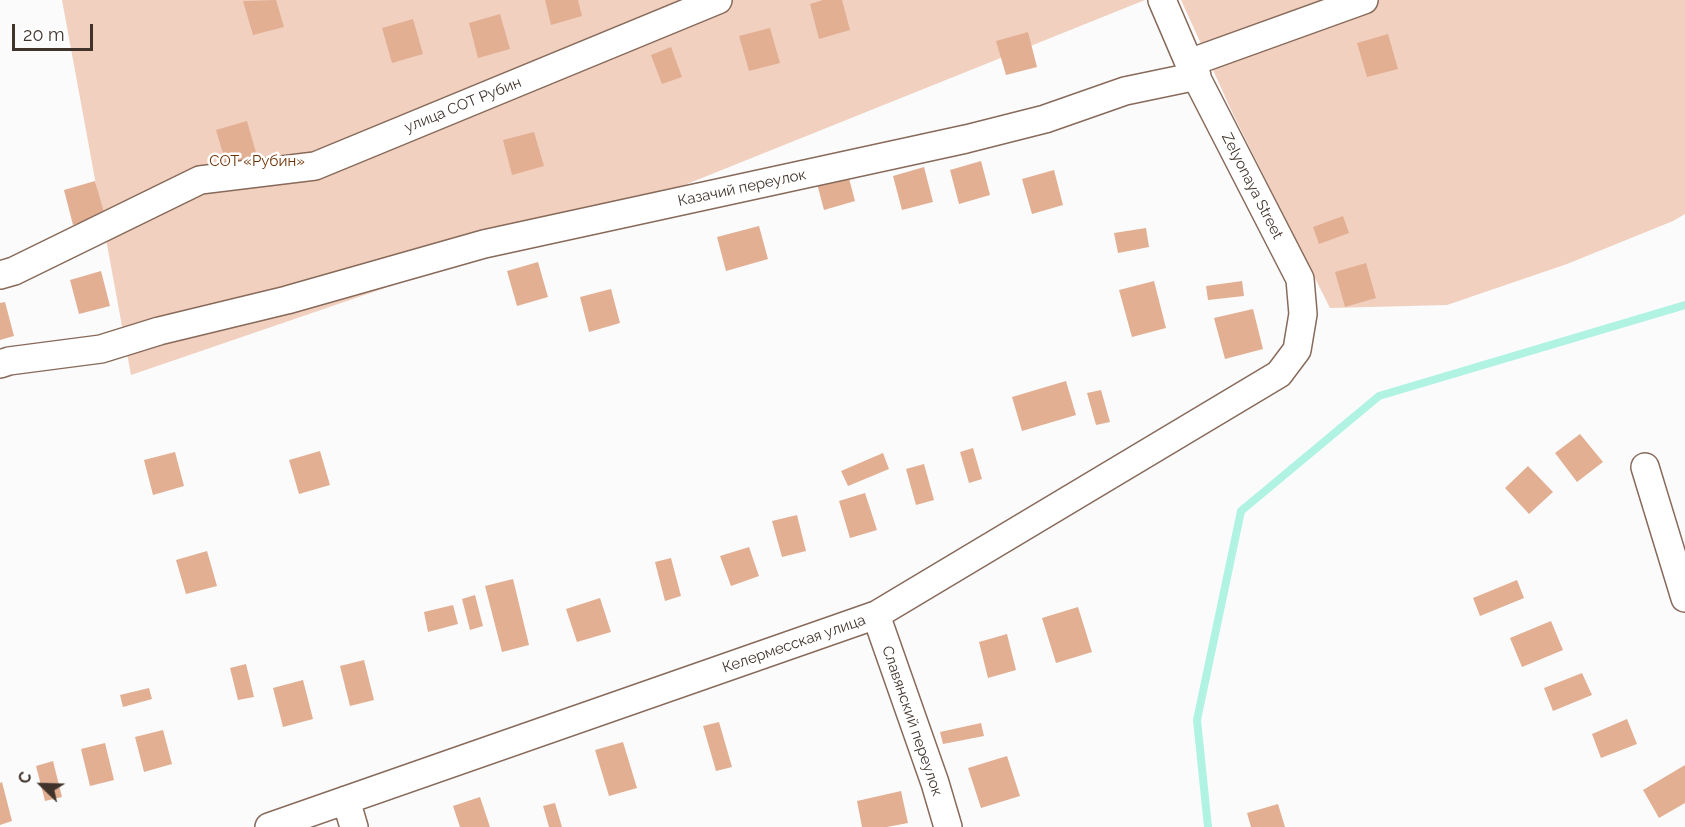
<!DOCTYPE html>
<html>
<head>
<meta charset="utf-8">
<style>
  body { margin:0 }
  #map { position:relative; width:1685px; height:827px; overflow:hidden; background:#fbfbfb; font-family:Raleway,sans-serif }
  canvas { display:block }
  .north { position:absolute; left:12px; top:755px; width:60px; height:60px; -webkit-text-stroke:4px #fff; paint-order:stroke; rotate:293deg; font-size:16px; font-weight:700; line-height:24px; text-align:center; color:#40332c }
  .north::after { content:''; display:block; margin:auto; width:21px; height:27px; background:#40332c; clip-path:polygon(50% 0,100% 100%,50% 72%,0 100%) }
  .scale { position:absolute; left:12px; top:24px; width:81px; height:27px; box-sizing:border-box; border:3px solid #40332c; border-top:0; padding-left:8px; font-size:18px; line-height:21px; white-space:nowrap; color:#40332c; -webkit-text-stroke:4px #fff; paint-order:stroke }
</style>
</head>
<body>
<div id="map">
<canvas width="1685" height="827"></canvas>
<div class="north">С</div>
<div class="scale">20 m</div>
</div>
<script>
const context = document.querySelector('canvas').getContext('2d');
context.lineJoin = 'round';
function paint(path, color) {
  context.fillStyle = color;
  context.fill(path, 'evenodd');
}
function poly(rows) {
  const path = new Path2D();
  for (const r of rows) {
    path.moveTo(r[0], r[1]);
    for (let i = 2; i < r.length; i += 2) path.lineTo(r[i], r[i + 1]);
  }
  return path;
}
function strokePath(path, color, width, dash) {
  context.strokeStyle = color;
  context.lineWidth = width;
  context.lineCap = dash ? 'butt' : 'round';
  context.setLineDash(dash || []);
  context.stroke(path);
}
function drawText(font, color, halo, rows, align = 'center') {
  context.font = font + ' Raleway,sans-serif';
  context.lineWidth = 5;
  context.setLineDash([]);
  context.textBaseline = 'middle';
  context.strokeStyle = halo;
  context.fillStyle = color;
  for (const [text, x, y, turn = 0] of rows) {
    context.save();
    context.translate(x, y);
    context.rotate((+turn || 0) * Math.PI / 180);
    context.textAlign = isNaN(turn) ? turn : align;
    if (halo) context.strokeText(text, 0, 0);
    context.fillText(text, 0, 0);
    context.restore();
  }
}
const green = poly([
  [62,0,1145,0,677,188,131,375],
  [1181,0,1685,0,1685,214,1673,221,1567,264,1447,305,1330,308,1233,114]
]);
const stream = poly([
  [1208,827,1197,720,1241,511,1379,396,1685,305]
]);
const building = poly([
  [276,0,284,27,253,35,243,1],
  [545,0,578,0,582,16,551,25],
  [823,0,842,0,850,30,819,39,810,4],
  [500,14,510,49,478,58,469,23],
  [413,19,423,54,392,63,382,28],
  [770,28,780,63,749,71,739,36],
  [1028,32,1037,67,1006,75,996,41],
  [1388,34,1398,69,1367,77,1357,43],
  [671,47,682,77,662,84,651,55],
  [247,121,257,156,226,164,216,130],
  [534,132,544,166,512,175,503,140],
  [981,161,990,195,959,204,950,170],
  [846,167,855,201,824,210,815,176],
  [924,167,933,202,902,210,893,176],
  [1054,170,1063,205,1032,214,1022,179],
  [95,181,105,216,73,225,64,190],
  [1343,216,1349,233,1319,244,1313,227],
  [759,226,768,259,726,271,717,237],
  [1146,228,1149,247,1118,253,1114,233],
  [538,262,548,297,517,306,507,271],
  [1366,263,1376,298,1345,307,1335,272],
  [101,271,110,306,79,314,70,280],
  [1154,281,1166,328,1132,337,1119,290],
  [1242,281,1244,296,1208,300,1206,286],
  [611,289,620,323,589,332,580,297],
  [5,302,14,336,0,340,0,303],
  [1253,309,1263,349,1225,359,1214,318],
  [1066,381,1076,415,1022,431,1012,397],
  [1101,390,1110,422,1096,425,1087,393],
  [1580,434,1603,462,1577,482,1555,453],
  [973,448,982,479,969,483,960,452],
  [320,451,330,485,299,494,289,460],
  [175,452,184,486,153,495,144,460],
  [883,453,889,469,848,486,841,471],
  [924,464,934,500,916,505,906,469],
  [1528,466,1553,492,1529,514,1505,488],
  [865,493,877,530,850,538,839,501],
  [797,515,806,551,782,557,772,521],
  [749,547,759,576,731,586,720,556],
  [207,551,217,586,186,594,176,560],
  [671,558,681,596,665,601,655,562],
  [513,579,529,645,502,652,485,586],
  [1517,580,1524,598,1480,616,1473,598],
  [475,595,483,626,470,630,462,599],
  [600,598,611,632,577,642,566,609],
  [453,605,458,624,428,632,424,612],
  [1078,607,1092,652,1056,663,1042,618],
  [1551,621,1563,650,1522,667,1510,638],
  [1007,634,1016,670,988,678,979,642],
  [364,660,374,700,350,706,340,666],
  [246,664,254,697,238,700,230,668],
  [1582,673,1592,695,1553,711,1544,688],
  [303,680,313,719,283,727,273,688],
  [149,688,152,699,123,707,120,695],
  [1627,719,1637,744,1601,758,1592,734],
  [719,722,732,767,716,771,703,726],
  [981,723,984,736,943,744,940,732],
  [163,730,172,764,144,772,135,737],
  [623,742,637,788,609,796,595,750],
  [105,743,114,780,90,786,81,749],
  [1007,756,1020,796,981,808,968,768],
  [53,761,62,797,45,801,36,766],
  [1685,765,1685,803,1659,818,1643,790],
  [2,782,12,821,0,825,0,783],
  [901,791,908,823,887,827,862,827,857,801],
  [480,797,490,827,460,827,453,806],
  [555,803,562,827,549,827,543,806],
  [1278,804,1285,827,1251,827,1247,813]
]);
const minor = poly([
  [1189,63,1364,0],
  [0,275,14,271,200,180,315,166,718,0],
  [0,364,9,361,101,349,159,331,287,300,484,244,966,139,1045,119,1125,91,1197,76],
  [1645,467,1685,598],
  [876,615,935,783,948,827],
  [346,800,354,827],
  [269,827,876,615,1279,374,1297,350,1303,314,1300,279,1189,63,1162,0]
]);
const streetNames = [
  ["улица СОТ Рубин",463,105,-22],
  ["Zelyonaya Street",1252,186,63],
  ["Казачий переулок",742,188,-12],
  ["Келермесская улица",794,644,-19],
  ["Славянский переулок",912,721,71]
];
const parkNames = [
  ["СОТ «Рубин»",257,161]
];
paint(green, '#f1d0bf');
strokePath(stream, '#b0f3e3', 8);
paint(building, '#e2af93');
strokePath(minor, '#876a5a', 30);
strokePath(minor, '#fff', 27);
drawText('15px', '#40332c', '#fff', streetNames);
drawText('15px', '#6e3103', '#fff', parkNames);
</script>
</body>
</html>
